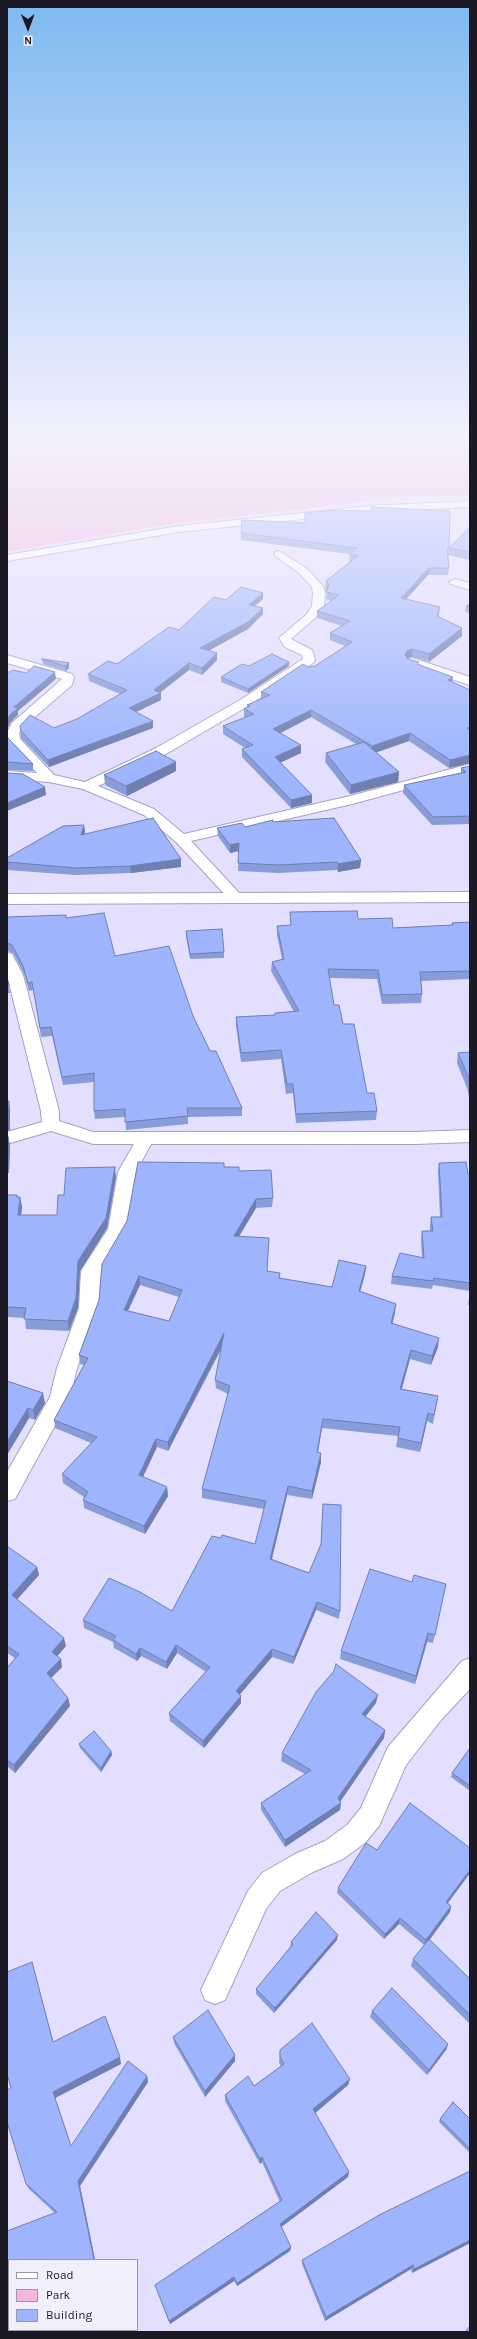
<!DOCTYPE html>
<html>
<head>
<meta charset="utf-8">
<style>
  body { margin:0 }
  #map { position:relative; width:477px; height:2339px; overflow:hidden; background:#e5dfff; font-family:Karla,sans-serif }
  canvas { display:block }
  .frame { position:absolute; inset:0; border:8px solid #1b1924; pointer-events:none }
  .legend { position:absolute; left:8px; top:2259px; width:130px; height:72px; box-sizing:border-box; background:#f1effc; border:1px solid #9b99a6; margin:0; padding:5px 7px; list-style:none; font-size:12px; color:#1b1924 }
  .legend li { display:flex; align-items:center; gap:8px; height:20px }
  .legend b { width:20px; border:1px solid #9b99a6 }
  .north { position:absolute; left:8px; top:8px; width:40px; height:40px; -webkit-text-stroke:3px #f1effc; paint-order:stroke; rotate:179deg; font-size:11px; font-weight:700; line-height:16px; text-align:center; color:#1b1924 }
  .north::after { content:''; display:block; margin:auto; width:14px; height:18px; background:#1b1924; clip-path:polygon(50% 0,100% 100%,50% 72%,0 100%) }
</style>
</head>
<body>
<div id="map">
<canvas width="477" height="2339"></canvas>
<div class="frame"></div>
<ul class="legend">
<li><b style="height:5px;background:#fff"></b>Road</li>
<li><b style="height:11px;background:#f4b6de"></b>Park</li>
<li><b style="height:11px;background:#9eb5fd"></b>Building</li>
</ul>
<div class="north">N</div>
</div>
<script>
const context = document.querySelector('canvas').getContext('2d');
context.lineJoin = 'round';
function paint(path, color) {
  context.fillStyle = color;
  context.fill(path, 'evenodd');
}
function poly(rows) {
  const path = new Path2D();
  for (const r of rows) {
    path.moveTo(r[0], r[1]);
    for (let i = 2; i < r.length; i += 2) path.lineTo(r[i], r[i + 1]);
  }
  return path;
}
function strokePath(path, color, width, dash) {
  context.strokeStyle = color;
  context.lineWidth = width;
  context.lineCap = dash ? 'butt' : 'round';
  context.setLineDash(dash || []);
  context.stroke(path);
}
const green = poly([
  [7,437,470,437,470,496,413,496,172,524,7,552]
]);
const street = poly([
  [470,501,470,507,369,512,179,532,7,561,7,555,179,526,369,506,470,501],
  [279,551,306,568,323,586,325,593,324,606,315,618,291,639,312,650,315,660,313,663,248,706,166,754,98,786,154,809,184,834,350,796,470,764,470,772,352,804,191,841,241,895,243,898,236,902,231,901,176,842,144,815,83,789,49,782,7,779,7,771,37,773,9,743,7,732,12,723,62,679,7,663,7,655,72,674,74,677,72,685,22,728,19,733,20,739,54,775,85,782,156,748,240,700,303,659,302,655,285,647,279,638,307,614,312,606,313,593,312,587,298,572,275,556,275,552,279,551],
  [455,579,470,583,470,590,451,584,449,582,455,579],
  [412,658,470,677,470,685,408,665,406,662,408,659,412,658],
  [7,952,12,954,23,975,59,1111,59,1121,93,1132,415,1132,470,1130,470,1142,415,1144,151,1144,136,1172,126,1230,101,1272,99,1308,77,1368,70,1398,15,1499,7,1501,7,1472,50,1397,57,1368,79,1308,81,1271,108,1229,118,1172,134,1144,93,1144,51,1131,7,1144,7,1132,42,1122,41,1111,7,975,7,952],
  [470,1658,470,1689,441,1720,406,1765,379,1826,365,1843,343,1859,313,1872,280,1891,266,1909,225,2000,215,2004,205,2000,201,1990,248,1891,262,1873,295,1854,325,1841,347,1825,361,1808,388,1747,462,1661,470,1658]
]);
const highway = poly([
  [470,892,470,902,7,904,7,894,470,892]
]);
const wall = poly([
  [372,507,449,548,470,527,470,560,448,555,449,568,448,575,428,575,406,599,439,614,438,617,462,628,462,636,429,662,412,657,407,658,452,682,470,690,470,763,449,768,409,741,376,752,399,772,398,782,350,794,325,762,326,753,356,744,311,717,280,733,301,745,301,753,280,763,312,795,312,803,291,808,242,757,242,749,245,748,223,734,223,726,245,717,244,717,244,709,247,708,247,705,261,699,261,692,308,667,315,666,345,646,330,640,330,633,342,626,317,618,317,611,331,601,326,599,327,591,325,589,326,581,351,561,349,561,350,554,241,540,241,533,372,511],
  [263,599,255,606,263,614,248,629,208,651,217,660,202,675,189,670,160,693,161,700,136,712,153,728,49,767,21,738,20,726,54,728,77,719,120,694,89,681,88,674,117,664,179,630,226,600],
  [470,604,470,613,465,612,466,606],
  [42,659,69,663,69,668,66,671,43,664],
  [249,666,289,666,248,693,221,682,221,677],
  [7,737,33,764,33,771,7,770],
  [176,762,176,771,127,796,105,785,104,775],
  [470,766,470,824,432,825,403,793,404,785,461,773,461,768],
  [273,822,361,860,360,868,338,872,337,870,279,873,238,871,239,851,230,853,218,836,217,828,245,827],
  [84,825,85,832,84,835,181,859,181,867,131,873,76,875,7,870,7,858],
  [290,912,358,919,393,928,452,925,452,923,470,922,470,979,421,981,422,994,421,1003,382,1004,377,979,329,978,334,1005,343,1024,367,1093,377,1111,376,1120,296,1123,293,1093,286,1094,281,1059,241,1062,236,1026,236,1017,275,1015,275,1013,294,1012,271,971,272,962,282,959,277,935,277,926,291,926],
  [66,915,66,918,115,956,193,1016,210,1051,242,1108,242,1116,188,1117,188,1124,126,1130,125,1117,95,1119,94,1111,94,1082,63,1085,52,1036,41,1037,34,990,29,991,24,974,13,953,8,951,7,951,7,917],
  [186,931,224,952,224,958,190,959,186,936],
  [7,978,10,993,7,993],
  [470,1052,470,1102,467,1088,457,1063,458,1053],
  [7,1136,8,1136,10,1145,9,1173,7,1173],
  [439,1163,468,1174,470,1174,470,1291,433,1285,432,1289,391,1284,392,1276,422,1258,421,1239,422,1231,430,1231,430,1225,431,1217,440,1217,438,1171],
  [224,1167,239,1171,273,1198,272,1207,256,1208,239,1236,268,1271,280,1278,332,1287,366,1266,365,1274,360,1291,395,1313,392,1324,438,1347,431,1365,410,1359,402,1389,438,1396,433,1424,427,1421,420,1452,396,1447,398,1436,322,1428,318,1453,321,1453,321,1462,312,1499,287,1495,272,1559,309,1573,321,1545,323,1504,340,1611,339,1619,316,1610,293,1664,272,1657,240,1694,241,1703,204,1748,170,1721,169,1713,206,1672,177,1653,167,1669,141,1656,137,1661,114,1648,113,1642,84,1628,83,1620,172,1611,221,1538,255,1544,264,1509,202,1498,202,1489,228,1394,216,1388,215,1380,222,1348,168,1451,157,1447,143,1477,167,1487,168,1496,145,1534,84,1508,83,1500,84,1497,63,1483,62,1474,91,1443,55,1428,54,1420,84,1365,80,1364,79,1355,99,1300],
  [140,1285,179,1297,169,1321,128,1311],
  [116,1177,107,1228,80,1271,78,1308,69,1331,26,1329,25,1318,7,1317,7,1195,17,1197,20,1197,22,1207,21,1215,57,1215,64,1195],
  [470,1292,470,1305,468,1305],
  [7,1381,45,1403,35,1420,29,1418,7,1455],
  [7,1548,37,1567,39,1575,17,1599,66,1646,57,1656,62,1667,51,1678,68,1698,70,1706,15,1773,7,1766,7,1668,15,1658,7,1653],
  [412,1582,446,1584,433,1643,427,1642,415,1684,340,1659,341,1651],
  [376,1703,365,1717,385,1730,384,1738,340,1801,341,1803,340,1810,285,1847,261,1810,261,1803,305,1774,281,1761,282,1753],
  [79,1744,111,1751,112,1755,101,1772,80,1748],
  [470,1748,470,1791,451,1777,452,1773],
  [470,1848,470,1873,448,1903,451,1906,450,1912,429,1940,470,1979,470,2024,411,1966,413,1959,424,1945,399,1924,384,1939,337,1893,338,1888,377,1850],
  [337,1940,274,2013,256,1994,256,1989,290,1948,291,1942],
  [32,1962,53,2041,121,2064,55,2098,71,2146,147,2076,148,2082,80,2186,95,2260,9,2260,55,2213,29,2189,26,2184,11,2088],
  [372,2011,448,2044,446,2050,427,2075,370,2017],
  [173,2037,235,2055,235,2061,205,2097,174,2043],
  [280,2050,350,2079,348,2085,315,2113,349,2172,348,2177,281,2227,291,2247,290,2251,237,2286,234,2281,170,2324,155,2285,280,2202,262,2162,260,2164,225,2101,225,2095,254,2086,281,2066,279,2063],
  [440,2119,470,2119,470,2153,439,2122],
  [470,2171,470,2243,412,2273,411,2269,325,2321,302,2264,302,2260]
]);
const shadedWall = poly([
  [429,568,428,575,401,605,401,598],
  [263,593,263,599,249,611,249,605],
  [440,607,439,614,436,624,437,616],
  [263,608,263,614,248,629,201,655,200,648],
  [462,628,462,636,429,662,429,654],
  [412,649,412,657,407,658,405,655,407,651],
  [217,653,217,660,202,675,202,668],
  [289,662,289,666,248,693,248,689],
  [69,663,69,668,66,671,65,666],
  [189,663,189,670,156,695,161,693,161,700,130,715,129,708],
  [55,672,56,679,18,711,18,715,11,722,7,729,7,720,14,707],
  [453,677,452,684,448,680],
  [311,710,311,717,273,737,273,729],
  [153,721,153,728,49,767,48,760],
  [410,733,409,741,372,754,372,746],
  [301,745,301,753,275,765,275,757],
  [470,755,470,763,449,768,450,760],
  [176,762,176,771,127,796,126,786],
  [399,772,398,782,350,794,351,785],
  [45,787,46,795,7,811,7,803],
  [312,795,312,803,291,808,291,800],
  [84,825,85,832,82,842,81,835],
  [239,843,239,851,230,853,230,845],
  [181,859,181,867,131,873,130,866],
  [361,860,360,868,338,872,338,864],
  [9,1101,10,1109,10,1130,7,1131,7,1122],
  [8,1136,10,1145,9,1173,8,1165],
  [115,1167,116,1177,107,1228,80,1271,78,1308,69,1331,68,1321,78,1261],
  [20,1197,22,1207,20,1225,18,1215],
  [256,1199,256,1208,234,1245,234,1236],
  [366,1266,365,1274,358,1300,359,1291],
  [139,1276,140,1285,124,1319,124,1310],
  [396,1304,395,1313,390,1332,391,1323],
  [224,1333,224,1342,168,1451,168,1442],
  [439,1338,438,1347,431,1365,432,1356],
  [411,1350,410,1359,399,1397,400,1389],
  [43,1393,45,1403,35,1420,33,1410],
  [28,1408,29,1418,7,1455,7,1442],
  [428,1413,427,1421,420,1452,421,1443],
  [323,1419,322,1428,316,1461,317,1452],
  [156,1439,157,1447,140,1483,139,1475],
  [321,1453,321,1462,312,1499,312,1491],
  [288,1486,287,1495,270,1567,270,1559],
  [167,1487,168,1496,145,1534,144,1526],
  [37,1567,39,1575,14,1603,12,1595],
  [317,1602,316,1610,293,1664,294,1657],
  [428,1633,427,1642,415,1684,416,1676],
  [64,1638,66,1646,54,1660,52,1652],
  [176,1645,177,1653,167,1669,166,1662],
  [140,1648,141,1656,137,1661,136,1654],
  [272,1649,272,1657,236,1699,236,1691],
  [61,1659,62,1667,48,1681,47,1673],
  [378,1695,376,1703,361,1722,362,1714],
  [241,1696,241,1703,204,1748,203,1741],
  [68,1698,70,1706,15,1773,14,1765],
  [385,1730,384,1738,338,1805,341,1803,340,1810,285,1847,285,1840,338,1798],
  [111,1751,112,1755,101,1772,101,1768],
  [470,1870,470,1873,444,1908,446,1902],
  [451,1906,450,1912,425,1946,426,1940],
  [400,1918,399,1924,384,1939,385,1934],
  [338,1935,337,1940,274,2013,275,2008],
  [448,2044,446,2050,427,2075,429,2070],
  [235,2055,235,2061,205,2097,205,2091],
  [120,2057,121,2064,55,2098,53,2092],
  [147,2076,148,2082,80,2186,95,2260,94,2260,78,2181],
  [350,2079,348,2085,313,2115,313,2109],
  [262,2157,262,2162,260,2164,260,2159],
  [349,2172,348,2177,280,2228,280,2224],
  [470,2240,470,2243,412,2273,414,2269],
  [291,2247,290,2251,237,2286,237,2283],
  [413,2265,411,2269,325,2321,326,2317],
  [234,2277,234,2281,170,2324,169,2321]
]);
const building = poly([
  [372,507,450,511,449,548,470,527,470,552,447,548,449,568,429,568,401,598,440,607,437,616,462,628,429,654,412,649,407,651,405,655,408,659,419,662,417,664,453,677,448,680,470,690,470,727,467,728,470,731,470,755,450,760,410,733,372,746,311,710,273,729,301,745,275,757,312,795,291,800,242,749,253,745,223,726,254,714,244,709,250,706,247,705,270,695,261,692,303,664,308,667,315,666,352,642,330,633,350,621,317,611,339,595,326,592,329,585,326,581,358,556,350,554,357,548,241,533,242,520,305,523,305,513,335,510,372,511,372,507],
  [241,587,263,593,249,605,263,608,248,622,200,648,217,653,202,668,189,663,154,690,161,693,129,708,153,721,48,760,21,731,20,726,30,715,54,728,77,719,127,690,88,674,108,661,117,664,169,627,179,630,214,597,226,600,241,587],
  [470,604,470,607,466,606,470,604],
  [272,654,289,662,248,689,221,677,242,664,249,666,272,654],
  [42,659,43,659,69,663,65,666,42,659],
  [34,666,55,672,14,707,18,708,10,715,7,720,7,672,10,672,13,670,26,673,34,666],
  [7,737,33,764,7,762,7,737],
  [364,742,399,772,351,785,326,753,364,742],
  [156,751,176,762,126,786,104,775,156,751],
  [470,766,470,816,433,817,404,785,466,772,461,768,470,766],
  [8,773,23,774,45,787,7,803,7,774,8,773],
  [153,818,181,859,130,866,76,868,7,862,7,858,63,826,84,825,81,835,153,818],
  [334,818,361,860,338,864,337,862,279,865,238,863,239,843,230,845,217,828,242,823,245,827,273,820,273,822,334,818],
  [357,911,358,919,392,918,393,928,453,925,452,923,470,922,470,971,420,972,422,994,382,995,378,970,328,969,334,1005,339,1005,343,1024,354,1024,367,1093,374,1093,377,1111,296,1114,293,1084,287,1084,281,1050,241,1053,236,1017,275,1015,275,1013,299,1011,272,962,284,959,277,926,291,925,290,912,357,911],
  [104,913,115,956,169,946,193,1016,210,1051,216,1051,242,1108,187,1108,188,1116,125,1122,125,1109,94,1111,94,1073,62,1077,51,1027,40,1028,32,982,28,983,23,966,12,945,7,943,7,917,66,915,66,918,104,913],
  [222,929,224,952,190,954,186,931,222,929],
  [7,978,9,985,7,985,7,978],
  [470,1052,470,1085,469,1078,458,1053,470,1052],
  [7,1101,9,1101,8,1121,7,1122,7,1101],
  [7,1136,8,1136,8,1165,7,1165,7,1136],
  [138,1162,224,1163,224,1167,239,1167,239,1171,271,1170,273,1198,256,1199,234,1236,269,1238,267,1271,280,1273,279,1278,332,1287,339,1260,366,1266,359,1291,396,1304,391,1323,439,1338,432,1356,411,1350,400,1389,438,1396,434,1415,428,1413,421,1443,398,1438,400,1427,323,1419,317,1452,321,1453,312,1491,288,1486,270,1559,309,1573,321,1544,323,1504,341,1505,340,1611,317,1602,294,1657,272,1649,236,1691,241,1696,203,1741,169,1713,210,1667,176,1645,166,1662,140,1648,136,1654,113,1640,116,1636,83,1620,109,1578,140,1592,172,1611,212,1536,221,1538,222,1535,255,1544,266,1501,202,1489,230,1386,215,1380,224,1333,168,1442,156,1439,139,1475,167,1487,144,1526,83,1500,88,1492,62,1474,97,1437,54,1420,88,1358,79,1355,99,1300,102,1264,127,1221,138,1162],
  [139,1276,182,1290,169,1321,124,1310,139,1276],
  [466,1162,468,1174,470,1174,470,1283,434,1278,433,1281,392,1276,400,1253,424,1258,422,1231,433,1231,431,1217,442,1217,439,1163,466,1162],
  [115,1167,106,1218,78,1261,76,1298,68,1321,24,1319,26,1308,7,1307,7,1195,17,1195,17,1197,20,1197,18,1215,57,1215,58,1195,64,1195,66,1168,115,1167],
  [7,1381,43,1393,33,1410,28,1408,7,1442,7,1381],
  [8,1547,37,1567,12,1595,64,1638,52,1652,61,1659,47,1673,68,1698,14,1765,7,1760,7,1668,19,1654,7,1646,7,1548,8,1547],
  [370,1569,412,1582,414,1575,446,1584,435,1635,428,1633,416,1676,341,1651,370,1569],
  [336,1664,378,1695,362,1714,385,1730,338,1798,341,1803,285,1840,261,1803,311,1770,282,1753,316,1692,334,1671,336,1664],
  [94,1731,111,1751,101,1768,79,1744,94,1731],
  [470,1748,470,1786,452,1773,470,1748],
  [410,1803,470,1848,470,1870,446,1902,451,1906,426,1940,400,1918,385,1934,338,1888,366,1843,377,1850,410,1803],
  [316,1912,338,1935,275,2008,256,1989,293,1944,291,1942,316,1912],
  [429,1939,470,1979,470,2015,413,1959,429,1939],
  [32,1962,53,2042,105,2016,120,2057,53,2092,71,2146,128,2061,147,2076,78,2181,94,2260,9,2260,9,2279,7,2266,7,2231,57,2212,26,2184,7,2122,7,2090,11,2088,7,2074,7,1972,32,1962],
  [392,1988,448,2044,429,2070,372,2011,392,1988],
  [208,2010,235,2055,205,2091,173,2037,208,2010],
  [312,2023,350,2079,313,2109,349,2172,280,2224,291,2247,237,2283,234,2277,169,2321,155,2285,282,2200,262,2157,260,2159,225,2095,248,2076,254,2086,284,2064,280,2057,280,2050,312,2023],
  [453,2102,470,2119,470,2149,440,2119,453,2102],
  [470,2171,470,2240,414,2269,413,2265,326,2317,302,2260,381,2214,470,2171],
  [9,2317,9,2330,116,2330,117,2332,7,2332,7,2318,9,2317],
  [470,2326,470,2332,465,2332,470,2326]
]);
paint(green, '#f4b6de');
strokePath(street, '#a7a1bf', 2);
strokePath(highway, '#a7a1bf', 2);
paint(street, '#fff');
paint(highway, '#fff');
paint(wall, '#889cda');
paint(shadedWall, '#6f7fb1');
paint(building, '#9eb5fd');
strokePath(building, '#6f7fb1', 1);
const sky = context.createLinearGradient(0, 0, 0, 765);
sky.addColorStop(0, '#7eb9f0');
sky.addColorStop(0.57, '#f3f1ff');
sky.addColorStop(1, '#f3f1ff00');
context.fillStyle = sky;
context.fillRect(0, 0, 477, 765);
</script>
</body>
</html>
